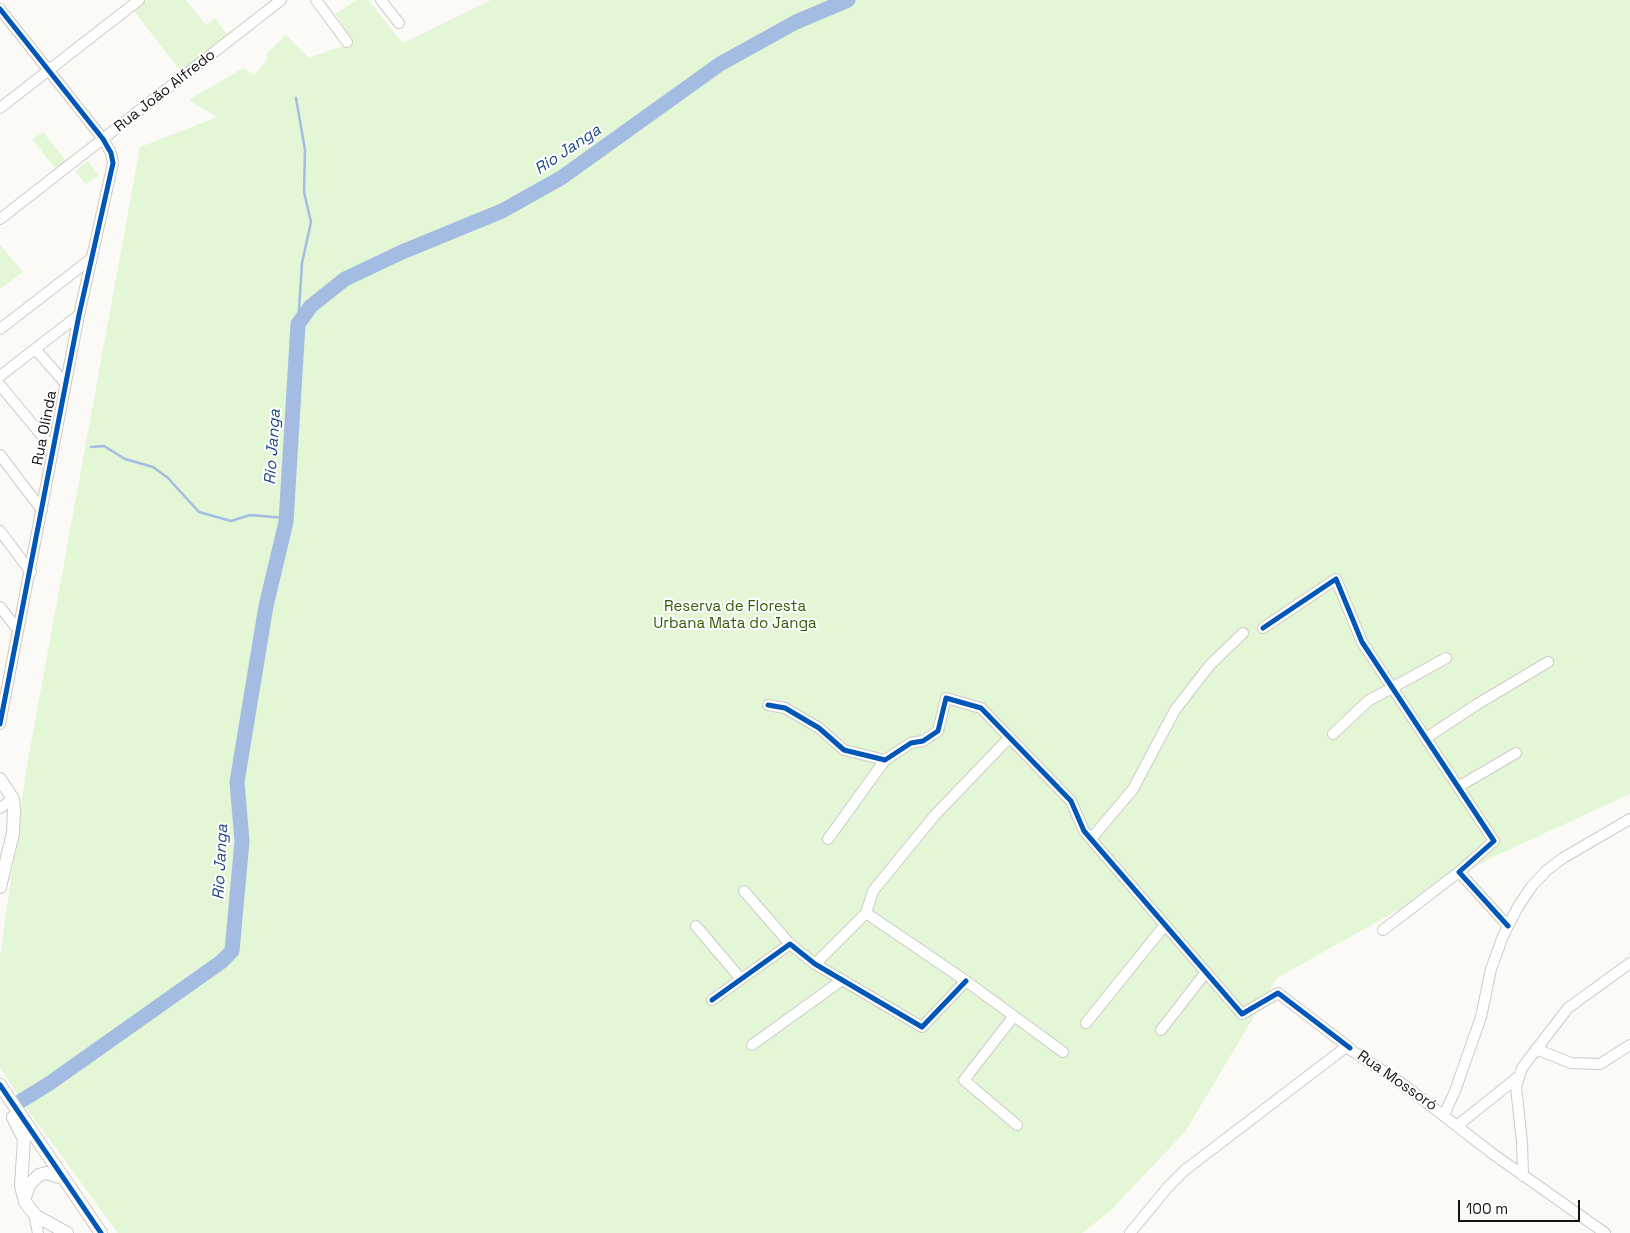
<!DOCTYPE html>
<html>
<head>
<meta charset="utf-8">
<style>
  body { margin:0 }
  #map { position:relative; width:1630px; height:1233px; overflow:hidden; background:#fcfaf7; font-family:"Space Grotesk",sans-serif }
  canvas { display:block }
  .scale { position:absolute; left:1458px; top:1200px; width:122px; height:22px; box-sizing:border-box; border:2px solid #151412; border-top:0; padding-left:6px; font-size:15px; line-height:18px; white-space:nowrap; color:#151412; -webkit-text-stroke:4px #fff; paint-order:stroke }
</style>
</head>
<body>
<div id="map">
<canvas width="1630" height="1233"></canvas>
<div class="scale">100 m</div>
</div>
<script>
const context = document.querySelector('canvas').getContext('2d');
context.lineJoin = 'round';
function paint(path, color) {
  context.fillStyle = color;
  context.fill(path, 'evenodd');
}
function poly(rows) {
  const path = new Path2D();
  for (const r of rows) {
    path.moveTo(r[0], r[1]);
    for (let i = 2; i < r.length; i += 2) path.lineTo(r[i], r[i + 1]);
  }
  return path;
}
function strokePath(path, color, width, dash) {
  context.strokeStyle = color;
  context.lineWidth = width;
  context.lineCap = dash ? 'butt' : 'round';
  context.setLineDash(dash || []);
  context.stroke(path);
}
function drawText(font, color, halo, rows, align = 'center') {
  context.font = font + ' "Space Grotesk",sans-serif';
  context.lineWidth = 4;
  context.setLineDash([]);
  context.textBaseline = 'middle';
  context.strokeStyle = halo;
  context.fillStyle = color;
  for (const [text, x, y, turn = 0] of rows) {
    context.save();
    context.translate(x, y);
    context.rotate((+turn || 0) * Math.PI / 180);
    context.textAlign = isNaN(turn) ? turn : align;
    if (halo) context.strokeText(text, 0, 0);
    context.fillText(text, 0, 0);
    context.restore();
  }
}
const green = poly([
  [147,0,186,0,206,25,215,18,227,35,181,72,134,11],
  [357,0,368,0,403,43,491,0,1630,0,1630,794,1491,858,1277,978,1185,1132,1109,1212,1082,1233,118,1233,21,1101,0,1067,0,957,26,771,140,147,217,117,189,100,243,68,255,75,267,59,267,53,286,35,309,58,354,42,335,14],
  [43,132,66,161,55,168,32,139],
  [88,161,99,176,86,184,75,171],
  [0,245,23,272,0,289]
]);
const stream = poly([
  [296,98,305,150,304,192,311,222,302,263,298,324],
  [91,447,104,446,125,459,153,467,168,478,199,512,231,521,250,515,286,518]
]);
const river = poly([
  [21,1101,50,1083,221,962,232,951,242,841,237,782,266,606,286,522,298,324,311,306,345,279,402,252,502,211,561,178,720,64,796,22,848,0]
]);
const minor = poly([
  [316,0,347,42],
  [381,0,399,23],
  [0,9,103,139,111,153,113,163,79,315,0,724],
  [0,108,139,0],
  [0,219,281,0],
  [0,329,92,258],
  [36,350,66,384],
  [0,376,79,315],
  [0,385,53,449],
  [0,455,42,510],
  [0,531,31,572],
  [0,607,18,630],
  [1263,628,1336,579,1362,642,1494,841,1459,872,1508,926],
  [768,705,785,708,819,728,844,750,885,760,911,743,923,741,938,731,946,698,981,708,1071,801,1084,831,1242,1014,1278,993,1350,1048],
  [1333,734,1368,701,1446,658],
  [1426,738,1476,705,1548,662],
  [1458,787,1516,753],
  [0,808,13,799],
  [828,839,885,760],
  [1091,839,1133,789,1175,710,1210,665,1243,633],
  [744,891,790,944],
  [866,913,966,981,1063,1052],
  [696,926,741,979],
  [1383,930,1459,872],
  [815,964,866,913,873,891,899,859,936,814,1010,737],
  [712,1000,790,944,815,964,922,1027,966,981],
  [1014,1016,964,1080,1017,1125],
  [1086,1023,1165,925],
  [1161,1030,1206,972],
  [752,1045,842,980],
  [1536,1049,1571,1063,1600,1064,1630,1045],
  [1444,1115,1455,1091,1481,1017,1491,969,1503,936,1519,905,1532,886,1547,870,1563,858,1630,819],
  [1458,1125,1518,1077],
  [1523,1176,1522,1142,1516,1087,1522,1068,1568,1008,1630,963],
  [34,1214,38,1233],
  [1130,1233,1168,1187,1185,1170,1346,1047,1400,1082,1493,1154,1605,1233]
]);
const major = poly([
  [0,779,13,799,14,809,13,833,0,887],
  [0,1085,101,1233],
  [13,1117,24,1139,21,1186,25,1202,36,1216,67,1233],
  [25,1197,29,1185,39,1175,46,1173,63,1178]
]);
const cycleway = poly([
  [0,9,103,139,111,153,113,163,79,315,0,724],
  [1263,628,1336,579,1362,642,1494,841,1459,872,1508,926],
  [768,705,785,708,819,728,844,750,885,760,911,743,923,741,938,731,946,698,981,708,1071,801,1084,831,1242,1014,1278,993,1350,1048],
  [712,1000,790,944,815,964,922,1027,966,981],
  [0,1085,101,1233]
]);
const streetNames = [
  ["Rua João Alfredo",165,91,-38],
  ["Rua Olinda",45,428,-79],
  ["Rua Mossoró",1397,1081,35]
];
const parkNames = [
  ["Reserva de Floresta",735,607],
  ["Urbana Mata do Janga",735,624]
];
const waterNames = [
  ["Rio Janga",568,150,-34],
  ["Rio Janga",273,447,-86],
  ["Rio Janga",221,862,-87]
];
paint(green, '#e3f7d6');
strokePath(stream, '#a5bce2', 2.5);
strokePath(river, '#a5bce2', 15);
strokePath(minor, '#cdcbc9', 12);
strokePath(major, '#cdcbc9', 14);
strokePath(minor, '#fffefe', 10);
strokePath(major, '#fffefe', 12);
strokePath(cycleway, '#0057b8', 5);
drawText('15px', '#151412', '#fff', streetNames);
drawText('15px', '#2f5c05', '#fff', parkNames);
drawText('italic 16px', '#20498b', '#fff', waterNames);
</script>
</body>
</html>
